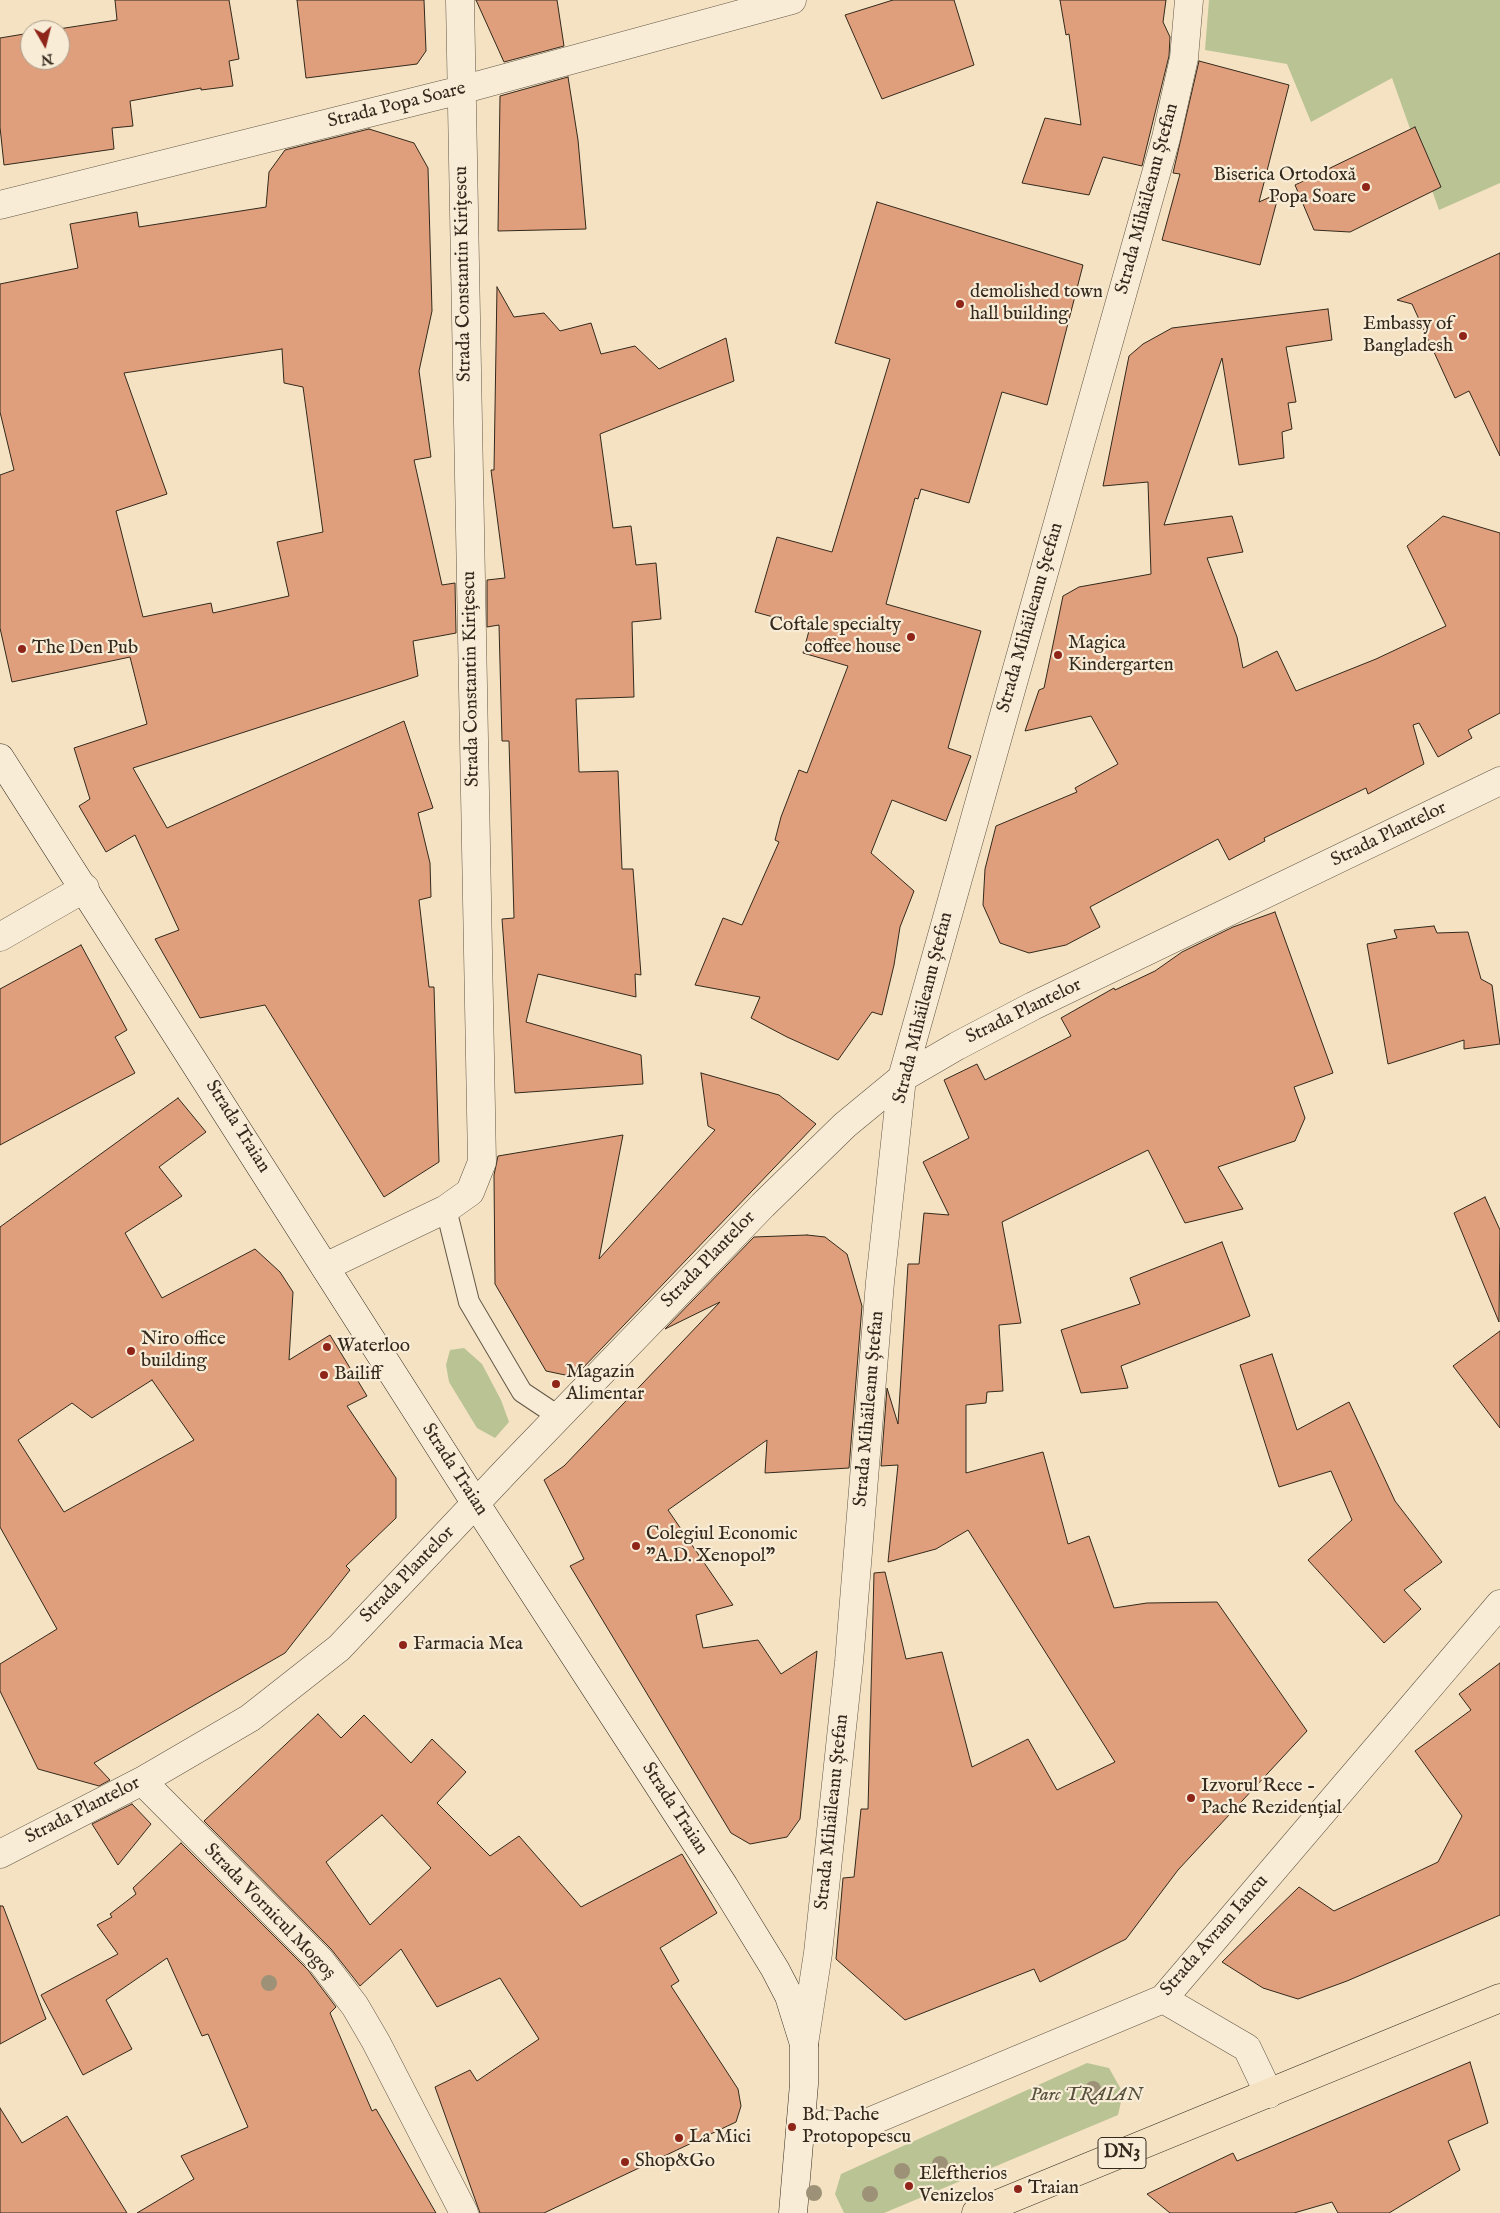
<!DOCTYPE html>
<html>
<head>
<meta charset="utf-8">
<style>
  body { margin:0 }
  #map { position:relative; width:1500px; height:2213px; overflow:hidden; background:#f4e2c2; font-family:"IM FELL English",serif }
  canvas { display:block }
  .north { position:absolute; left:20px; top:20px; width:50px; height:50px; box-sizing:border-box; background:#f8ecd7; border:1px solid #a99e8c; border-radius:50%; rotate:172deg; font-size:14px; font-weight:700; line-height:20px; text-align:center; color:#33291c }
  .north::after { content:''; display:block; margin:auto; width:18px; height:22px; background:#8f2418; clip-path:polygon(50% 0,100% 100%,50% 72%,0 100%) }
</style>
</head>
<body>
<div id="map">
<canvas width="1500" height="2213"></canvas>
<div class="north">N</div>
</div>
<script>
const context = document.querySelector('canvas').getContext('2d');
context.lineJoin = 'round';
function paint(path, color) {
  context.fillStyle = color;
  context.fill(path, 'evenodd');
}
function poly(rows) {
  const path = new Path2D();
  for (const r of rows) {
    path.moveTo(r[0], r[1]);
    for (let i = 2; i < r.length; i += 2) path.lineTo(r[i], r[i + 1]);
  }
  return path;
}
function strokePath(path, color, width, dash) {
  context.strokeStyle = color;
  context.lineWidth = width;
  context.lineCap = dash ? 'butt' : 'round';
  context.setLineDash(dash || []);
  context.stroke(path);
}
function drawText(font, color, halo, rows, align = 'center') {
  context.font = font + ' "IM FELL English",serif';
  context.lineWidth = 4.5;
  context.setLineDash([]);
  context.textBaseline = 'middle';
  context.strokeStyle = halo;
  context.fillStyle = color;
  for (const [text, x, y, turn = 0] of rows) {
    context.save();
    context.translate(x, y);
    context.rotate((+turn || 0) * Math.PI / 180);
    context.textAlign = isNaN(turn) ? turn : align;
    if (halo) context.strokeText(text, 0, 0);
    context.fillText(text, 0, 0);
    context.restore();
  }
}
const green = poly([
  [1209,0,1500,0,1500,183,1439,210,1392,78,1311,122,1287,64,1205,50],
  [464,1348,482,1364,501,1400,509,1422,495,1438,477,1428,449,1382,446,1365,450,1350],
  [1087,2063,1109,2068,1123,2093,1118,2115,884,2213,844,2213,835,2194,841,2174]
]);
const building = poly([
  [115,0,229,0,239,59,229,61,233,86,201,90,201,88,130,101,133,126,112,128,114,149,4,165,0,127,0,38,30,33,30,60,60,60,60,30,52,30,117,20,115,0],
  [297,0,424,0,426,51,417,64,306,78,297,0],
  [476,0,557,0,564,46,504,62,476,0],
  [893,0,954,0,974,65,882,99,845,15,893,0],
  [1060,0,1166,0,1163,22,1170,37,1169,56,1142,166,1103,157,1089,195,1022,183,1045,118,1081,125,1069,34,1066,35,1060,0],
  [1199,61,1289,85,1259,202,1279,193,1260,265,1162,240,1180,174,1173,173,1199,61],
  [568,77,578,140,586,229,498,231,500,96,568,77],
  [1415,127,1441,187,1350,232,1314,230,1295,185,1415,127],
  [369,129,414,143,428,168,432,311,419,371,431,457,414,460,442,585,455,583,456,633,413,641,418,676,133,768,167,828,404,721,433,808,418,813,430,863,431,897,419,900,429,987,434,987,439,1162,384,1197,265,1005,200,1018,155,939,179,930,135,835,106,852,79,806,90,799,74,748,147,724,130,657,12,682,0,628,0,475,14,470,0,412,0,284,78,268,70,224,137,212,139,227,266,207,269,172,285,150,369,129],
  [282,349,284,383,303,387,323,532,277,542,289,596,213,613,211,603,143,617,116,511,167,494,124,373,282,349],
  [877,202,1083,265,1047,405,1002,392,969,503,921,489,918,499,915,498,886,604,981,631,948,748,971,756,946,821,892,800,871,853,914,891,900,927,894,965,882,1015,872,1012,838,1060,787,1037,751,1018,760,997,695,985,723,918,742,925,779,842,775,840,781,817,799,770,807,773,848,666,803,653,810,627,755,612,777,537,832,552,890,359,835,343,877,202],
  [1500,253,1500,456,1469,391,1455,398,1412,304,1397,300,1500,253],
  [497,287,514,317,544,313,560,331,591,323,601,354,635,346,659,369,726,338,734,381,600,434,613,528,631,526,636,565,656,563,661,619,632,622,634,697,576,699,579,772,618,771,622,869,633,869,641,975,635,974,636,997,538,974,526,1022,641,1055,643,1084,515,1093,502,919,514,918,509,741,502,741,499,625,487,627,487,580,505,578,491,470,494,470,497,287],
  [1328,309,1332,340,1286,347,1296,402,1288,403,1292,429,1282,432,1284,458,1239,465,1222,358,1164,525,1232,516,1243,552,1207,558,1237,637,1243,668,1277,651,1296,691,1376,659,1446,626,1407,546,1443,516,1500,533,1500,713,1468,730,1472,738,1438,757,1419,723,1413,725,1424,764,1368,794,1366,788,1264,838,1265,841,1229,860,1218,839,1090,907,1100,927,1066,945,1029,953,1000,943,983,905,985,869,996,826,1077,792,1075,788,1118,764,1091,716,1025,731,1039,690,1044,688,1063,596,1079,587,1151,574,1148,482,1103,486,1129,356,1143,344,1172,328,1328,309],
  [1275,912,1333,1073,1294,1087,1305,1118,1295,1141,1218,1167,1243,1209,1185,1223,1148,1150,1002,1222,1021,1323,999,1325,1003,1391,987,1392,986,1403,966,1405,966,1473,1043,1452,1068,1544,1089,1536,1114,1608,1147,1603,1217,1602,1307,1731,1178,1870,1126,1939,1040,1982,1034,1969,905,2020,836,1959,843,1878,854,1877,861,1809,868,1809,874,1573,885,1572,906,1659,942,1652,972,1767,1028,1739,1057,1790,1115,1762,968,1530,936,1549,888,1562,898,1465,881,1466,887,1388,898,1424,908,1264,919,1264,924,1213,949,1215,923,1162,969,1138,944,1080,977,1064,985,1080,1071,1036,1061,1018,1114,988,1115,990,1155,971,1182,952,1233,927,1275,912],
  [1434,926,1437,933,1468,932,1481,979,1492,985,1500,1044,1464,1049,1464,1040,1388,1064,1367,944,1397,938,1394,930,1434,926],
  [81,945,127,1030,115,1037,135,1073,0,1145,0,989,81,945],
  [701,1073,779,1095,816,1124,581,1370,570,1376,546,1371,495,1284,494,1175,498,1156,623,1135,599,1259,715,1130,708,1126,701,1073],
  [178,1098,206,1132,159,1167,182,1196,125,1233,162,1298,255,1249,280,1272,293,1292,289,1360,330,1335,367,1396,347,1406,396,1478,396,1518,346,1566,350,1570,285,1653,94,1763,110,1780,99,1786,38,1769,0,1691,0,1664,57,1629,0,1527,0,1227,178,1098],
  [152,1380,194,1440,64,1512,18,1440,72,1403,92,1418,152,1380],
  [1485,1197,1500,1230,1499,1322,1454,1213,1485,1197],
  [807,1235,825,1237,847,1254,862,1306,849,1468,765,1473,767,1440,668,1510,733,1605,696,1615,703,1648,758,1640,781,1674,817,1651,800,1819,787,1837,750,1844,731,1833,570,1566,584,1559,544,1480,564,1466,720,1302,665,1329,754,1237,807,1235],
  [1222,1242,1250,1316,1121,1366,1128,1388,1081,1393,1061,1330,1140,1304,1130,1278,1222,1242],
  [1500,1331,1500,1428,1453,1366,1500,1331],
  [1272,1354,1297,1430,1349,1402,1395,1501,1442,1562,1404,1590,1421,1609,1384,1643,1308,1560,1352,1520,1331,1471,1279,1487,1240,1365,1272,1354],
  [1500,1663,1500,1915,1347,1981,1298,1999,1263,1988,1222,1962,1299,1887,1334,1911,1438,1862,1462,1816,1415,1751,1471,1710,1459,1694,1500,1663],
  [318,1714,341,1738,364,1715,411,1763,432,1739,466,1772,437,1803,490,1856,519,1836,581,1907,682,1854,717,1913,660,1948,679,1981,671,1986,738,2089,741,2106,736,2122,544,2213,480,2213,435,2087,470,2070,477,2081,539,2039,500,1978,437,2007,401,1949,360,1986,331,1949,204,1821,318,1714],
  [382,1815,431,1868,370,1925,326,1862,382,1815],
  [132,1804,151,1824,118,1865,92,1824,132,1804],
  [181,1843,308,1970,336,2007,330,2013,372,2111,376,2109,436,2213,137,2213,194,2179,181,2156,248,2127,208,2034,202,2036,167,1958,106,2000,132,2049,83,2075,41,1995,118,1954,97,1925,112,1917,110,1914,136,1894,133,1888,181,1843],
  [0,1906,3,1906,46,2019,0,2044,0,1906],
  [1470,2062,1488,2123,1448,2141,1460,2170,1389,2213,1338,2213,1332,2202,1294,2213,1170,2213,1147,2194,1233,2153,1237,2161,1470,2062],
  [0,2108,22,2143,67,2116,127,2213,0,2213,0,2108]
]);
const lane = poly([
  [446,1209,469,1302,522,1392,558,1416]
]);
const street = poly([
  [0,205,461,90,792,0],
  [0,937,85,888],
  [325,1267,446,1209,470,1192,482,1162,460,0],
  [142,1781,320,1960,355,2006,376,2042,464,2213],
  [0,1854,142,1781,250,1718,339,1648,507,1470,763,1205,845,1125,902,1078,957,1046,1033,1006,1500,781],
  [1163,1999,1247,2048,1269,2094],
  [804,2044,818,1953,849,1662,880,1282,902,1078,1166,138,1184,58,1189,0],
  [801,2122,857,2127,1163,1999,1500,1604]
]);
const secondary = poly([
  [0,758,476,1504,724,1886,775,1969,789,1996,804,2044,804,2084,793,2213]
]);
const primary = poly([
  [976,2213,1500,1998]
]);
const trees = [
  [269,1983],
  [1093,2089],
  [940,2164],
  [902,2171],
  [814,2193],
  [870,2194]
];
const markers = [
  [1366,187,5,"#8f2418"],
  [960,304,5,"#8f2418"],
  [1463,336,5,"#8f2418"],
  [911,637,5,"#8f2418"],
  [22,649,5,"#8f2418"],
  [1058,655,5,"#8f2418"],
  [327,1347,5,"#8f2418"],
  [131,1351,5,"#8f2418"],
  [324,1375,5,"#8f2418"],
  [556,1384,5,"#8f2418"],
  [636,1546,5,"#8f2418"],
  [403,1645,5,"#8f2418"],
  [1191,1798,5,"#8f2418"],
  [792,2127,5,"#8f2418"],
  [679,2138,5,"#8f2418"],
  [625,2162,5,"#8f2418"],
  [909,2186,5,"#8f2418"],
  [1018,2189,5,"#8f2418"]
];
const shields = [
  [1122,2153,48]
];
const shieldNames = [
  ["DN3",1122,2153]
];
const streetNames = [
  ["Strada Popa Soare",397,106,-14],
  ["Strada Mihăileanu Ștefan",1148,199,-75],
  ["Strada Constantin Kirițescu",464,274,-91],
  ["Strada Mihăileanu Ștefan",1031,618,-74],
  ["Strada Constantin Kirițescu",472,679,-91],
  ["Strada Plantelor",1389,835,-26],
  ["Strada Mihăileanu Ștefan",924,1008,-76],
  ["Strada Plantelor",1024,1012,-26],
  ["Strada Traian",237,1127,58],
  ["Strada Plantelor",709,1260,-46],
  ["Strada Mihăileanu Ștefan",870,1409,-85],
  ["Strada Traian",454,1470,57],
  ["Strada Plantelor",408,1575,-46],
  ["Strada Traian",674,1809,57],
  ["Strada Plantelor",83,1811,-27],
  ["Strada Mihăileanu Ștefan",833,1812,-84],
  ["Strada Vornicul Mogoș",269,1912,46],
  ["Strada Avram Iancu",1215,1936,-49]
];
const poiNames = [
  ["Biserica Ortodoxă",1356,176,"right"],
  ["Popa Soare",1356,198,"right"],
  ["demolished town",970,293],
  ["hall building",970,315],
  ["Embassy of",1453,325,"right"],
  ["Bangladesh",1453,347,"right"],
  ["Coftale specialty",901,626,"right"],
  ["coffee house",901,648,"right"],
  ["Magica",1068,644],
  ["Kindergarten",1068,666],
  ["The Den Pub",32,649],
  ["Niro office",141,1340],
  ["building",141,1362],
  ["Waterloo",337,1347],
  ["Magazin",566,1373],
  ["Alimentar",566,1395],
  ["Bailiff",334,1375],
  ["Colegiul Economic",646,1535],
  ["\"A.D. Xenopol\"",646,1557],
  ["Farmacia Mea",413,1645],
  ["Izvorul Rece -",1201,1787],
  ["Pache Rezidențial",1201,1809],
  ["Bd. Pache",802,2116],
  ["Protopopescu",802,2138],
  ["La Mici",689,2138],
  ["Shop&Go",635,2162],
  ["Eleftherios",919,2175],
  ["Venizelos",919,2197],
  ["Traian",1028,2189]
];
const parkNames = [
  ["Parc TRAIAN",1086,2096]
];
paint(green, '#bac394');
paint(building, '#df9f7c');
strokePath(building, '#33291c', 1);
strokePath(lane, '#635746', 22);
strokePath(street, '#635746', 29);
strokePath(secondary, '#33291c', 29);
strokePath(primary, '#33291c', 29);
strokePath(lane, '#f8ecd7', 20);
strokePath(street, '#f8ecd7', 28);
strokePath(secondary, '#f8ecd7', 28);
strokePath(primary, '#f4e2c2', 28);
context.fillStyle = '#9d9277';
for (const [x, y] of trees) {
  context.beginPath();
  context.arc(x, y, 8, 0, 2 * Math.PI);
  context.fill();
}
for (const [x, y, r, color] of markers) {
  const dot = new Path2D();
  dot.arc(x, y, r, 0, 2 * Math.PI);
  context.fillStyle = color;
  context.fill(dot);
  strokePath(dot, '#f8ecd7', 2);
}
for (const [x, y, w] of shields) {
  const box = new Path2D();
  box.roundRect(x - w / 2, y - 15.5, w, 31, 4);
  context.fillStyle = '#f8ecd7';
  context.fill(box);
  strokePath(box, '#33291c', 1);
}
drawText('bold 18px', '#33291c', null, shieldNames);
drawText('19px', '#33291c', '#f8ecd7', streetNames);
drawText('19px', '#33291c', '#f8ecd7', poiNames, 'left');
drawText('italic 19px', '#55503a', '#f8ecd7', parkNames);
</script>
</body>
</html>
